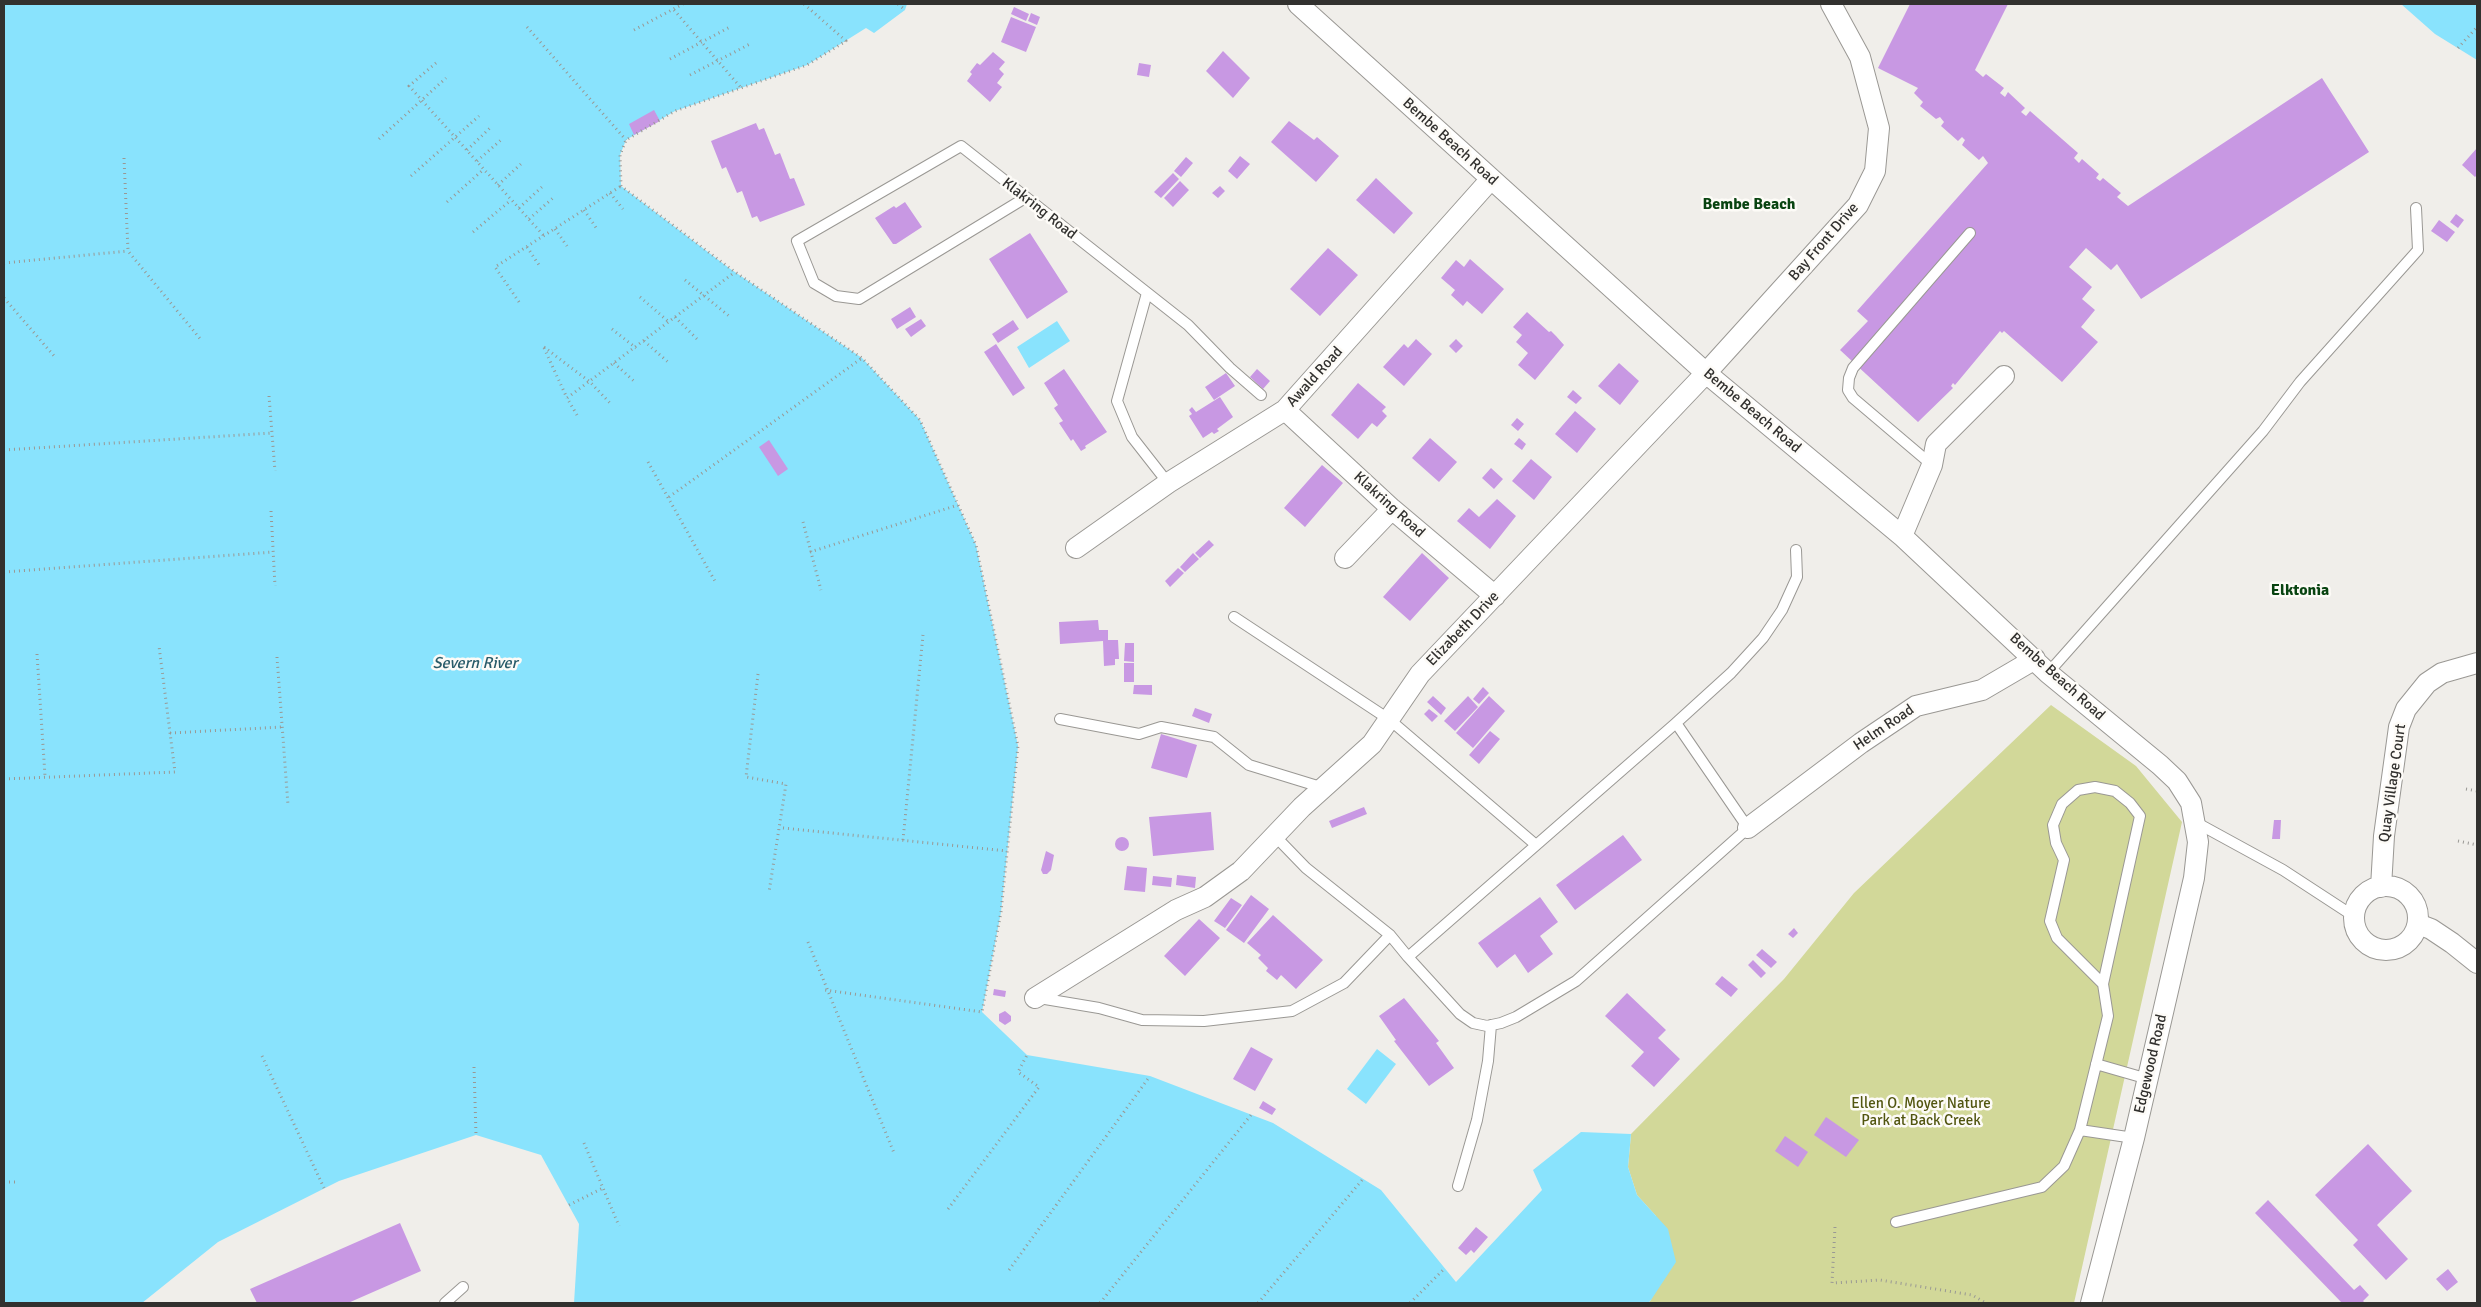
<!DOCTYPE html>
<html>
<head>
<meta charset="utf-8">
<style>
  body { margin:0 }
  #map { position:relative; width:2481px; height:1307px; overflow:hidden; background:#f0eeea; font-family:Signika,sans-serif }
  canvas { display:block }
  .frame { position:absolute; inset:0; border:5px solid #32312f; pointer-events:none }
</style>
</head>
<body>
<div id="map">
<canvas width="2481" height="1307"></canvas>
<div class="frame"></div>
</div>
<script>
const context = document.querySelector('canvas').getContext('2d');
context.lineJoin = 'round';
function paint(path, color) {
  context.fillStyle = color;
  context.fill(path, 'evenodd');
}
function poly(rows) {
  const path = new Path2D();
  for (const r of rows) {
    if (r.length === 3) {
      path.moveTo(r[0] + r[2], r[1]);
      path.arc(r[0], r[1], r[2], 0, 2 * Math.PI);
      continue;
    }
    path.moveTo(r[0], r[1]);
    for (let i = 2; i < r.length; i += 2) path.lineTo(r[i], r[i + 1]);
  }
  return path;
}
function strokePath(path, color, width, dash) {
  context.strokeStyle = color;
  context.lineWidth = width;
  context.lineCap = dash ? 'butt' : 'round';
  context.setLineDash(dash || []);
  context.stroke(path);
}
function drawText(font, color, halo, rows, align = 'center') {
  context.font = font + ' Signika,sans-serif';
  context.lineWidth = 5;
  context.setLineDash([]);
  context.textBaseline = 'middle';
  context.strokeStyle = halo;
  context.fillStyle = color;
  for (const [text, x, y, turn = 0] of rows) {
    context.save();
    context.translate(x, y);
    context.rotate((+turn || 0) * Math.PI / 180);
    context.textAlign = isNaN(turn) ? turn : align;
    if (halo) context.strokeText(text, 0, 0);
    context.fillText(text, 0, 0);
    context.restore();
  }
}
const green = poly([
  [2051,705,2136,766,2182,822,2074,1303,1648,1303,1651,1300,1656,1216,1637,1195,1628,1167,1631,1134,1784,979,1854,893]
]);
const water = poly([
  [4,4,907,4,905,10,874,33,866,28,807,65,675,111,626,140,620,155,621,186,729,268,862,358,920,420,976,545,1018,746,1001,912,982,1012,1027,1055,1150,1076,1273,1123,1381,1190,1456,1282,1542,1190,1533,1170,1581,1132,1631,1134,1628,1167,1637,1195,1668,1229,1676,1262,1651,1300,1648,1303,574,1303,579,1224,541,1155,476,1135,339,1181,218,1242,142,1303,4,1303],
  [2401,4,2477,4,2477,60,2435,34],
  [1057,321,1070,341,1029,368,1017,347],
  [1377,1049,1396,1064,1366,1104,1347,1089]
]);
const building = poly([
  [1910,4,2008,4,1975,70,1983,77,1986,74,2004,88,2000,93,2005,97,2008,92,2025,108,2021,112,2026,116,2030,111,2078,153,2074,158,2079,163,2082,159,2099,174,2096,178,2100,181,2103,178,2121,193,2117,197,2128,206,2322,78,2369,152,2141,299,2117,264,2111,270,2086,248,2069,267,2092,287,2082,299,2095,310,2081,327,2098,342,2062,382,2004,331,2002,333,2000,331,1955,385,1953,383,1951,386,1953,388,1918,422,1840,350,1868,321,1857,311,1988,163,1983,156,1979,160,1962,145,1965,140,1962,137,1958,141,1941,126,1944,122,1940,117,1936,119,1920,106,1923,102,1914,93,1918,88,1878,68],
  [1014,7,1029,14,1026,21,1011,14],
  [1031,13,1040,17,1037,25,1028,21],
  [1011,17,1036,27,1026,52,1001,42],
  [1223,51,1250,78,1233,98,1206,71],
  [993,52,1005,62,999,69,1004,74,997,83,1002,87,990,102,967,81,972,74,970,72,977,63,980,65],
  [1139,63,1151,65,1149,77,1137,75],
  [654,110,660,121,634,135,629,124],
  [1289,121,1314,140,1317,137,1339,156,1316,182,1271,142],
  [756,123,759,130,764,128,775,155,780,153,790,179,794,178,805,205,760,222,757,216,752,218,742,191,737,193,726,167,722,169,711,141],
  [2477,148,2477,175,2475,177,2462,165],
  [1240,156,1250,164,1237,179,1228,171],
  [1186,157,1193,163,1181,177,1174,171],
  [1173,173,1179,179,1161,198,1154,192],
  [1376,178,1413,213,1394,234,1356,200],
  [1180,181,1189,190,1173,207,1164,198],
  [1220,186,1225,191,1218,198,1212,193],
  [905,202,922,227,896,244,893,244,875,218,894,206,896,208],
  [2456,214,2464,220,2458,228,2450,222],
  [2439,220,2455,232,2447,242,2431,231],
  [1030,233,1068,292,1027,319,989,259],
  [1328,248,1358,275,1320,316,1290,289],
  [1470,259,1504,289,1482,314,1467,301,1463,306,1451,295,1455,290,1441,278,1456,260,1464,267],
  [910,307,916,317,897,329,891,319],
  [1527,312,1549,332,1551,331,1556,336,1564,345,1535,380,1518,365,1528,353,1516,342,1522,335,1513,327],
  [921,319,926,326,911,337,905,329],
  [1013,320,1019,329,998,343,992,334],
  [1416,339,1432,354,1404,386,1383,367,1404,344,1408,348],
  [1456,339,1463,346,1456,353,1449,346],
  [996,344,1025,388,1013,396,984,352],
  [1619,363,1639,381,1620,405,1598,386],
  [1064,369,1107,432,1085,446,1086,448,1081,451,1073,439,1071,441,1059,423,1063,421,1054,408,1058,405,1044,383],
  [1257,369,1270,381,1263,389,1250,377],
  [1226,373,1235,386,1214,400,1205,387],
  [1358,383,1386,407,1382,411,1387,416,1377,427,1372,423,1358,439,1331,415],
  [1573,390,1582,398,1576,404,1567,397],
  [1220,397,1233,417,1217,429,1219,431,1214,434,1212,432,1203,438,1189,416,1192,414,1189,410,1192,407,1196,412],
  [1575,411,1596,429,1577,453,1555,434],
  [1517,418,1524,424,1518,431,1511,425],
  [1430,438,1457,462,1439,482,1412,458],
  [1519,438,1526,444,1522,450,1514,444],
  [769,440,788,469,778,476,759,447],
  [1531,459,1552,477,1534,500,1512,481],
  [1322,465,1343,483,1305,527,1284,508],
  [1491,468,1503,479,1494,489,1482,478],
  [1497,499,1516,516,1490,549,1457,521,1469,508,1479,517],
  [1209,540,1214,545,1200,558,1195,553],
  [1193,553,1199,559,1185,572,1180,567],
  [1422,553,1449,578,1410,621,1383,597],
  [1178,568,1184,573,1170,587,1165,581],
  [1098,620,1099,630,1108,630,1108,640,1118,640,1119,659,1115,659,1115,665,1104,666,1103,641,1060,644,1059,622],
  [1125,643,1134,643,1134,662,1124,661],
  [1124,663,1134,663,1134,682,1124,682],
  [1134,685,1152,685,1152,695,1133,694],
  [1483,687,1489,693,1479,704,1473,699],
  [1433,696,1446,708,1441,715,1427,702],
  [1468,696,1478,707,1455,731,1444,721],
  [1489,696,1505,711,1473,748,1456,733],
  [1195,708,1212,714,1209,723,1192,716],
  [1429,709,1438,716,1432,722,1424,714],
  [1490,731,1500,739,1479,764,1469,755],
  [1161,734,1197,745,1187,778,1151,768],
  [1364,807,1367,814,1332,828,1329,821],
  [1211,812,1214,850,1153,856,1149,817],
  [2274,820,2281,820,2280,839,2272,839],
  [1623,835,1642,860,1575,910,1556,885],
  [1122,844,7],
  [1046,851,1054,855,1051,870,1047,874,1043,874,1041,870],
  [1127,866,1147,868,1145,892,1124,890],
  [1177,875,1196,877,1195,888,1176,885],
  [1153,876,1172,878,1171,887,1152,885],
  [1251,895,1269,909,1244,943,1226,930],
  [1540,897,1558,922,1540,936,1553,954,1528,973,1515,954,1497,968,1478,943],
  [1231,898,1242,905,1225,928,1214,921],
  [1273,915,1323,960,1296,989,1281,975,1277,980,1266,971,1268,968,1258,958,1261,955,1247,943],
  [1199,919,1220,938,1185,976,1164,956],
  [1794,928,1798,933,1793,938,1788,934],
  [1762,949,1777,962,1771,968,1756,955],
  [1753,960,1766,973,1761,978,1748,965],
  [1722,976,1738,989,1731,997,1715,984],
  [994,989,1006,991,1005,997,993,995],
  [1627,993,1666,1030,1658,1038,1680,1059,1654,1087,1631,1066,1644,1052,1605,1016],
  [1404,998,1439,1041,1436,1043,1454,1068,1429,1086,1394,1041,1396,1040,1379,1016],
  [1005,1011,1011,1016,1011,1021,1005,1025,999,1021,999,1014],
  [1251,1047,1273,1059,1255,1091,1233,1079],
  [1263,1101,1276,1109,1272,1115,1259,1108],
  [1826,1117,1859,1140,1846,1157,1814,1135],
  [1785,1136,1808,1152,1798,1167,1775,1151],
  [2368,1144,2412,1191,2377,1225,2408,1259,2386,1280,2353,1245,2358,1240,2315,1195],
  [2268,1200,2354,1290,2360,1285,2369,1295,2363,1301,2365,1303,2342,1303,2255,1213],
  [400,1223,421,1271,348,1303,257,1303,250,1289],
  [1476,1227,1488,1237,1474,1253,1471,1250,1466,1255,1458,1248],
  [2448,1269,2458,1282,2447,1291,2436,1279]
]);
const path = poly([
  [804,4,846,41,807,65,675,111,626,140,620,155,621,186,735,272,862,358,920,420,976,545,1018,746,1001,912,982,1012,825,990],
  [898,4,905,10],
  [674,10,742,89],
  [527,27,626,140],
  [634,30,683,4],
  [2458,48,2477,27],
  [670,59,730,27],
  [436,63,409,86,544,236],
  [690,75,750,44],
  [379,139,446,78],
  [467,150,490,128],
  [124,158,128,251,202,341],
  [477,161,501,140],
  [411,176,479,116],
  [498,185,522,163],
  [610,193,623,209],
  [447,202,484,169],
  [519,208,543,186],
  [584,210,597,229],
  [529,219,553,198],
  [555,229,567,246],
  [473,232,511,200],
  [527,247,539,265],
  [4,263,128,251],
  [685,280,729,316],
  [640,297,669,322],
  [4,298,55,357],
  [519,302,495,267,621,186],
  [675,317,697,339],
  [612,329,636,348],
  [644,341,668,362],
  [544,347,590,382,611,404],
  [544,348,567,398],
  [614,363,636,383],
  [269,396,275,471],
  [577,415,567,398,735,272],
  [4,450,272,433],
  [648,462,716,583],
  [669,497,862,358],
  [271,511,275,586],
  [803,522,821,590],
  [810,552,958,505],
  [4,572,273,552],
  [37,654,45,776],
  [277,657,288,805],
  [758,674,746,777,786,784,769,892],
  [170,733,282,727],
  [4,779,175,772,159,646],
  [2466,789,2477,791],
  [783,828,1007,851],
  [903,840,923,635],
  [2458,841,2477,845],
  [808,942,894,1153],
  [262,1056,324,1188],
  [474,1067,476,1135],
  [584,1143,619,1226],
  [4,1182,18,1182],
  [569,1205,603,1188],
  [948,1209,1039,1087,1018,1072,1027,1055],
  [1835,1227,1832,1283,1880,1280,1972,1295,1986,1303],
  [4,1230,8,1230],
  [1009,1270,1150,1076],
  [1100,1303,1251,1115],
  [1258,1303,1363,1179],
  [1410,1303,1445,1268]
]);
const service = poly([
  [1025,198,859,299,836,296,814,283,797,241,961,146,1188,325,1230,368,1261,395],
  [1147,293,1117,401,1132,437,1168,483],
  [1932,465,1853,398,1848,390,1849,378,1853,368,1970,233],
  [1234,617,1390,720,1536,845],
  [2048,673,2263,431,2300,382,2418,250,2416,208],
  [1060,719,1139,734,1161,727,1214,737,1249,765,1324,788],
  [1676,723,1731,673,1763,638,1782,610,1797,577,1796,550],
  [2197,823,2283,870,2355,917],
  [1275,836,1306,868,1390,935,1408,957,1460,1014,1473,1023,1487,1026,1501,1023,1516,1017,1576,981,1748,828,1676,723,1408,957],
  [1039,998,1099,1008,1142,1020,1204,1021,1292,1011,1344,983,1390,935],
  [2096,1064,2148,1079],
  [2080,1130,2108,1016,2103,984,2140,816,2130,803,2115,791,2095,787,2078,790,2062,804,2053,825,2056,843,2064,860,2050,921,2057,938,2103,984],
  [1458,1186,1477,1120,1488,1061,1491,1025],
  [1896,1222,2042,1187,2064,1166,2080,1130,2134,1138],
  [445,1303,463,1287]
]);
const minor = poly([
  [1298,4,1706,373,1902,536,2048,673,2160,765,2177,781,2191,803,2198,842,2194,878,2134,1138,2091,1303],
  [1285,410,1392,509,1495,596],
  [1902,536,1932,465,1936,444,2004,376],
  [1076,548,1168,483,1285,410,1491,179],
  [1345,558,1392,509],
  [1748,828,1861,743,1916,706,1982,690,2035,659],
  [2386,918,32],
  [2381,887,2384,836,2399,727,2406,709,2427,683,2442,673,2477,663],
  [2418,924,2431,929,2452,943,2477,963],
  [1035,998,1176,910,1205,897,1241,871,1302,807,1372,744,1420,674,1706,373,1858,205,1875,171,1879,128,1860,57,1831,4]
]);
const streetNames = [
  ["Bembe Beach Road",1450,142,42],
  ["Klakring Road",1039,209,38],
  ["Bay Front Drive",1824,242,-49],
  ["Awald Road",1315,377,-48],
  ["Bembe Beach Road",1752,411,40],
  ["Klakring Road",1389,505,42],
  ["Elizabeth Drive",1463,629,-46],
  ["Bembe Beach Road",2057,677,42],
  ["Helm Road",1884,728,-34],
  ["Quay Village Court",2393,783,-82],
  ["Edgewood Road",2151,1064,-77]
];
const parkNames = [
  ["Ellen O. Moyer Nature",1921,1104],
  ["Park at Back Creek",1921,1121]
];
const neighbourhoodNames = [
  ["Bembe Beach",1749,205],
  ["Elktonia",2300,591]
];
const waterNames = [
  ["Severn River",475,664]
];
paint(green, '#d2d899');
paint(water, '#89e3fd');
paint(building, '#c898e3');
strokePath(service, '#9a9894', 12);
strokePath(minor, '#9a9894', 22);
strokePath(path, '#999894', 3, [1, 4]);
strokePath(service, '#fff', 10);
strokePath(minor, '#fff', 20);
drawText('15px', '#32312f', '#fdfbf7', streetNames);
drawText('15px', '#525610', '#fdfbf7', parkNames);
drawText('bold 16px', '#094411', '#fdfbf7', neighbourhoodNames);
drawText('italic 16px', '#285b69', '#fdfbf7', waterNames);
</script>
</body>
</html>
